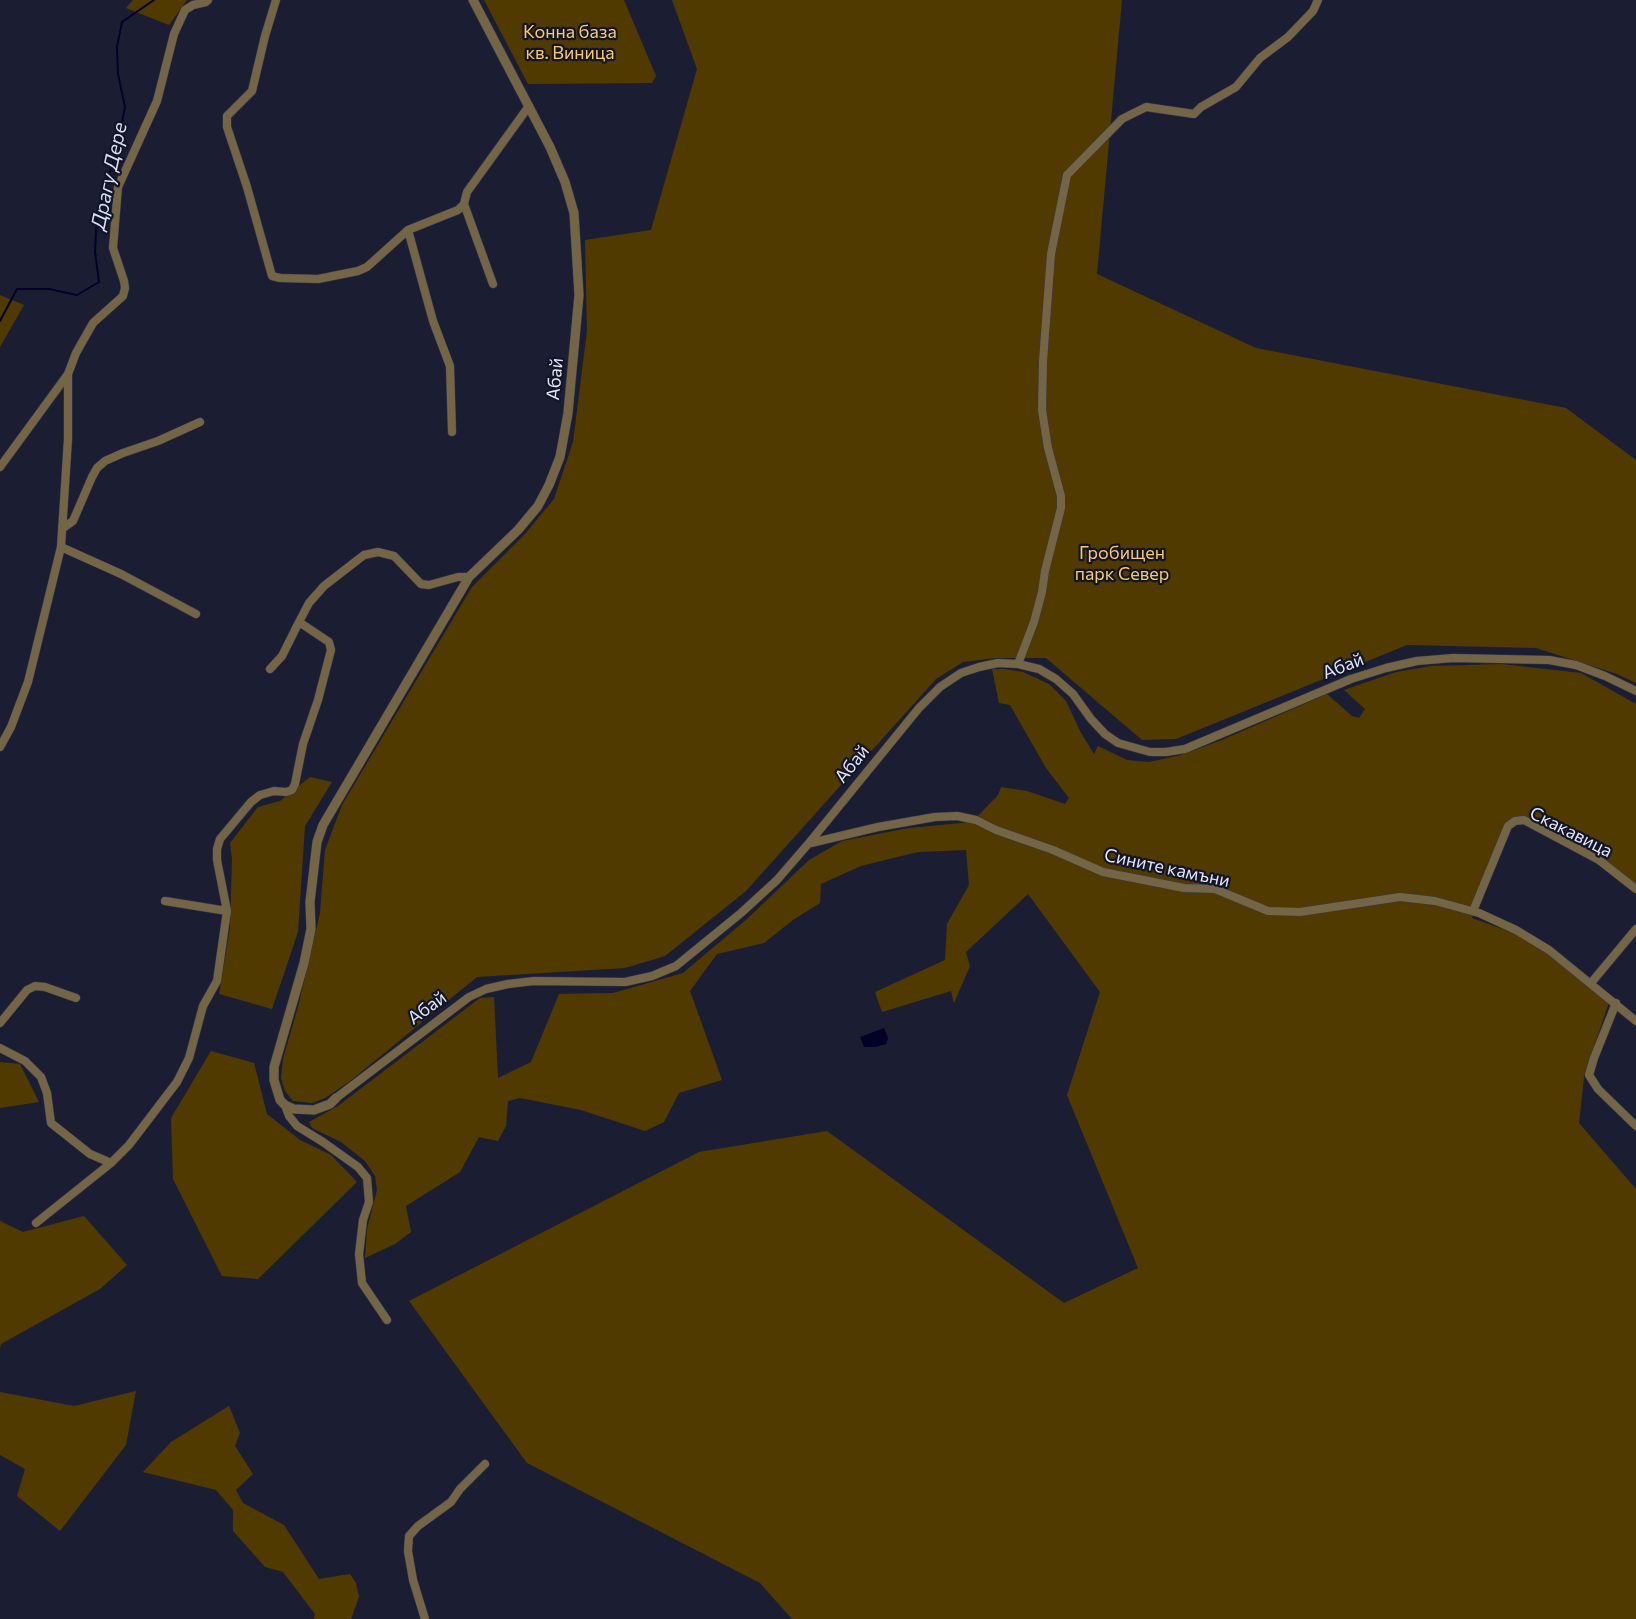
<!DOCTYPE html>
<html>
<head>
<meta charset="utf-8">
<style>
  body { margin:0 }
  canvas { display:block; background:#1b1e33 }
</style>
</head>
<body>
<canvas width="1636" height="1619"></canvas>
<script>
const context = document.querySelector('canvas').getContext('2d');
context.lineJoin = 'round';
function paint(path, color) {
  context.fillStyle = color;
  context.fill(path, 'evenodd');
}
function poly(rows) {
  const path = new Path2D();
  for (const r of rows) {
    path.moveTo(r[0], r[1]);
    for (let i = 2; i < r.length; i += 2) path.lineTo(r[i], r[i + 1]);
  }
  return path;
}
function strokePath(path, color, width, dash) {
  context.strokeStyle = color;
  context.lineWidth = width;
  context.lineCap = dash ? 'butt' : 'round';
  context.setLineDash(dash || []);
  context.stroke(path);
}
function drawText(font, color, halo, rows, align = 'center') {
  context.font = font + ' Commissioner,sans-serif';
  context.lineWidth = 4.5;
  context.setLineDash([]);
  context.textBaseline = 'middle';
  context.strokeStyle = halo;
  context.fillStyle = color;
  for (const [text, x, y, turn = 0] of rows) {
    context.save();
    context.translate(x, y);
    context.rotate((+turn || 0) * Math.PI / 180);
    context.textAlign = isNaN(turn) ? turn : align;
    if (halo) context.strokeText(text, 0, 0);
    context.fillText(text, 0, 0);
    context.restore();
  }
}
const green = poly([
  [133,0,187,0,169,25,126,8],
  [484,0,624,0,656,76,652,83,528,84],
  [672,0,1122,0,1097,274,1256,348,1566,408,1636,460,1636,683,1617,674,1536,648,1407,645,1176,739,1142,740,1046,658,996,658,963,662,936,679,746,891,665,956,625,968,477,977,349,1082,325,1098,312,1103,293,1101,285,1091,281,1078,283,1059,298,1007,320,913,325,850,342,805,472,587,525,534,554,499,573,442,587,331,585,240,651,230,697,69],
  [0,295,24,305,0,347],
  [1501,664,1581,673,1636,704,1636,884,1599,855,1524,820,1508,826,1472,918,1533,940,1609,1002,1584,1077,1579,1123,1636,1189,1636,1619,792,1619,760,1583,527,1463,409,1301,699,1152,827,1131,1064,1303,1138,1268,1067,1095,1100,992,1028,894,966,952,970,966,954,1003,951,991,882,1012,875,992,945,960,947,924,969,885,966,850,918,852,861,866,821,884,820,903,793,920,764,943,717,954,690,991,722,1080,679,1093,664,1122,645,1131,581,1110,520,1098,508,1101,506,1126,498,1141,479,1137,460,1172,406,1206,411,1232,395,1244,365,1258,367,1229,377,1190,375,1176,365,1161,341,1142,312,1128,309,1122,338,1106,480,998,494,997,498,1078,531,1062,559,994,613,993,683,973,747,919,809,860,842,841,909,828,972,822,998,795,1001,787,1027,791,1065,804,1069,798,1046,768,1010,705,999,703,992,669,1005,669,1023,672,1049,684,1066,701,1081,733,1094,754,1098,746,1127,760,1149,762,1181,755,1222,740,1327,694,1352,716,1359,718,1365,709,1344,690,1396,672,1431,666],
  [310,777,332,782,305,826,298,932,272,1009,219,994,230,928,232,859,230,843,258,807,280,801],
  [211,1051,254,1063,267,1114,300,1140,331,1155,357,1182,258,1279,222,1276,173,1179,171,1118],
  [0,1062,20,1064,39,1102,0,1108],
  [84,1216,127,1265,100,1289,1,1344,0,1349,0,1221,23,1232],
  [136,1391,126,1445,60,1531,17,1496,25,1469,0,1455,0,1392,74,1406],
  [229,1406,240,1433,235,1446,253,1474,236,1490,243,1503,284,1525,319,1579,350,1574,356,1583,359,1597,351,1619,314,1619,315,1614,283,1572,265,1567,233,1531,233,1510,216,1490,143,1472,171,1442]
]);
const water = poly([
  [884,1028,888,1038,886,1044,876,1047,864,1047,860,1037]
]);
const stream = poly([
  [0,321,17,289,49,289,77,295,99,282,95,252,97,215,117,148,125,107,118,74,117,47,122,22,154,0]
]);
const minor = poly([
  [276,0,265,36,252,91,227,116,227,127,247,187,272,276,280,278,318,279,358,271,367,267,408,230,458,210,464,204,467,192,529,106],
  [464,204,493,284],
  [408,230,433,321,450,366,452,432],
  [0,467,68,374,76,353,93,323,123,296,125,288,124,281,113,248,118,187,157,101,174,34,185,10,193,5,206,2,208,0],
  [63,528,73,521,92,477,97,468,105,461,123,453,158,441,200,422],
  [61,547,121,574,196,614],
  [1018,664,1034,622,1042,592,1045,571,1061,508,1061,496,1048,448,1042,410,1043,361,1051,254,1067,175,1122,119,1146,107,1194,114,1201,107,1236,87,1260,58,1288,37,1313,11,1318,0],
  [270,669,282,656,299,622],
  [0,747,11,727,28,682,61,547,68,439,68,375],
  [811,843,878,827,935,817,957,816,976,820,996,830,1053,850,1103,872,1184,888,1215,889,1268,911,1300,912,1400,897,1435,901,1479,913,1516,930,1549,950,1636,1021],
  [165,901,227,911],
  [1473,911,1508,826,1515,821,1524,820,1599,860,1636,889],
  [1591,983,1636,929],
  [1616,1003,1594,1058,1589,1075,1598,1089,1636,1126],
  [0,1023,27,990,35,986,45,987,76,998],
  [0,1048,25,1061,41,1077,47,1093,51,1123,90,1154,111,1163],
  [336,1098,469,997,486,989,508,984,534,981,625,982,652,976,676,966,741,913,777,880,809,843,919,708,940,687,961,673,979,667,998,663,1018,664,1039,669,1056,679,1073,694,1091,719,1105,734,1118,743,1150,752,1166,752,1185,749,1351,679,1386,668,1417,661,1453,658,1549,660,1576,665,1605,676,1636,691],
  [285,1105,289,1116,297,1126,323,1142,358,1167,367,1178,369,1202,363,1220,359,1254,362,1283,387,1320],
  [36,1223,111,1163,129,1145,177,1082,189,1058,203,1006,217,981,227,911,217,860,217,849,220,839,251,802,260,795,274,791,286,792,292,790,295,784,303,744,318,700,331,650,329,642,299,622,309,603,324,586,364,555,378,552,394,556,421,584,429,585,458,577,469,577],
  [425,1619,413,1580,408,1551,409,1536,418,1526,451,1502,460,1489,485,1464]
]);
const tertiary = poly([
  [336,1098,330,1104,314,1110,294,1109,285,1105,280,1100,274,1080,274,1067,304,963,311,929,310,902,317,842,323,825,469,577,518,530,538,506,549,485,560,457,568,413,579,295,574,213,565,182,550,147,473,0]
]);
const parkNames = [
  ["Конна база",570,32],
  ["кв. Виница",570,53],
  ["Гробищен",1122,553],
  ["парк Север",1122,574]
];
const streetNames = [
  ["Абай",555,379,-84],
  ["Абай",1343,666,-21],
  ["Абай",852,764,-51],
  ["Скакавица",1571,832,27],
  ["Сините камъни",1167,868,12],
  ["Абай",427,1008,-36]
];
const waterNames = [
  ["Драгу Дере",109,176,-78]
];
paint(green, '#513a00');
paint(water, '#040028');
strokePath(stream, '#040028', 2);
strokePath(minor, '#373a4e', 9);
strokePath(tertiary, '#373a4e', 10);
strokePath(minor, '#746547', 8);
strokePath(tertiary, '#746547', 9);
drawText('18px', '#fbc95f', '#121528', parkNames);
drawText('18px', '#e1e4f3', '#121528', streetNames);
drawText('italic 20px', '#d8ddf0', '#121528', waterNames);
</script>
</body>
</html>
